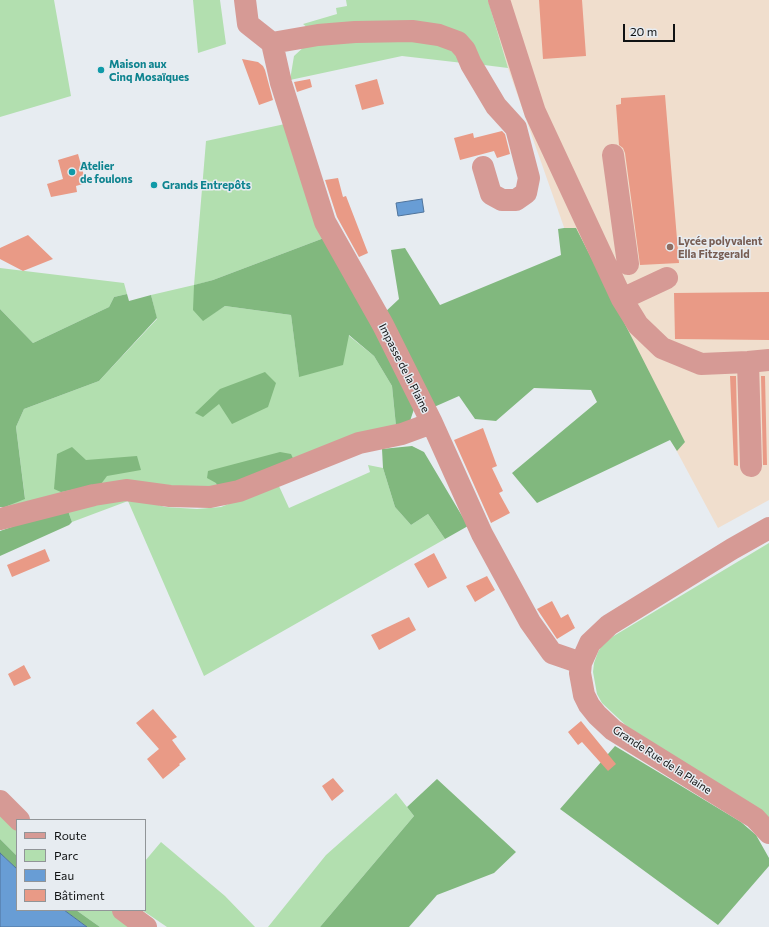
<!DOCTYPE html>
<html>
<head>
<meta charset="utf-8">
<style>
  body { margin:0 }
  #map { position:relative; width:769px; height:927px; overflow:hidden; background:#e7ecf1; font-family:Commissioner,sans-serif }
  canvas { display:block }
  .legend { position:absolute; left:16px; top:819px; width:130px; height:92px; box-sizing:border-box; background:#e7ecf1; border:1px solid #919598; margin:0; padding:5px 7px; list-style:none; font-size:12px; color:#101213 }
  .legend li { display:flex; align-items:center; gap:8px; height:20px }
  .legend b { width:20px; border:1px solid #919598 }
  .scale { position:absolute; left:623px; top:24px; width:52px; height:18px; box-sizing:border-box; border:2px solid #101213; border-top:0; padding-left:5px; font-size:12px; line-height:14px; white-space:nowrap; color:#101213; -webkit-text-stroke:3px #e7ecf1; paint-order:stroke }
</style>
</head>
<body>
<div id="map">
<canvas width="769" height="927"></canvas>
<ul class="legend">
<li><b style="height:5px;background:#d69a95"></b>Route</li>
<li><b style="height:11px;background:#b2dfaf"></b>Parc</li>
<li><b style="height:11px;background:#689dd5"></b>Eau</li>
<li><b style="height:11px;background:#e99a86"></b>Bâtiment</li>
</ul>
<div class="scale">20 m</div>
</div>
<script>
const context = document.querySelector('canvas').getContext('2d');
context.lineJoin = 'round';
function paint(path, color) {
  context.fillStyle = color;
  context.fill(path, 'evenodd');
}
function poly(rows) {
  const path = new Path2D();
  for (const r of rows) {
    path.moveTo(r[0], r[1]);
    for (let i = 2; i < r.length; i += 2) path.lineTo(r[i], r[i + 1]);
  }
  return path;
}
function strokePath(path, color, width, dash) {
  context.strokeStyle = color;
  context.lineWidth = width;
  context.lineCap = dash ? 'butt' : 'round';
  context.setLineDash(dash || []);
  context.stroke(path);
}
function drawText(font, color, halo, rows, align = 'center') {
  context.font = font + ' Commissioner,sans-serif';
  context.lineWidth = 3;
  context.setLineDash([]);
  context.textBaseline = 'middle';
  context.strokeStyle = halo;
  context.fillStyle = color;
  for (const [text, x, y, turn = 0] of rows) {
    context.save();
    context.translate(x, y);
    context.rotate((+turn || 0) * Math.PI / 180);
    context.textAlign = isNaN(turn) ? turn : align;
    if (halo) context.strokeText(text, 0, 0);
    context.fillText(text, 0, 0);
    context.restore();
  }
}
const education = poly([
  [488,0,769,0,769,500,718,528,578,267,508,68]
]);
const green = poly([
  [0,0,54,0,71,96,0,117],
  [193,0,220,0,226,44,198,53],
  [346,0,488,0,508,68,476,64,470,48,308,28,303,24,337,14,336,8,347,6],
  [319,40,445,42,463,63,402,56,290,80,294,56,306,45],
  [285,124,324,238,213,280,195,285,203,320,225,306,291,315,299,376,348,335,374,356,392,386,396,426,216,483,219,492,5,507,25,498,16,427,24,409,99,381,157,319,151,295,194,285,206,141],
  [0,268,124,283,127,294,114,297,109,307,33,343,0,309],
  [368,465,383,468,395,507,411,525,428,514,445,539,204,676,128,501,72,522,67,508,133,497,165,507,197,509,221,507,278,484,289,508,370,472],
  [769,543,769,824,633,732,602,703,597,694,593,672,594,663,598,652,602,645,612,637],
  [396,793,414,816,320,927,268,927,326,855],
  [0,813,17,830,17,856,0,839],
  [161,842,225,896,255,927,167,927,142,910,145,910,145,861],
  [76,910,113,910,136,927,100,927]
]);
const forest = poly([
  [564,228,576,228,685,442,677,451,670,440,537,503,512,473,597,402,591,390,534,388,496,421,475,419,459,396,434,407,383,314,399,299,391,250,405,248,440,305,561,255,558,229],
  [324,238,415,406,410,421,396,426,392,386,374,356,349,335,343,365,299,377,291,315,225,306,203,321,193,310,194,285,213,280],
  [127,294,129,301,151,295,157,318,99,381,24,409,16,427,25,499,5,507,0,507,0,309,33,343,109,307,114,297],
  [265,372,276,383,268,407,232,424,219,404,203,417,195,413,220,389],
  [412,446,424,452,468,526,445,539,428,514,411,525,395,507,383,468,382,449],
  [72,447,86,460,137,456,141,470,107,476,101,484,61,492,54,489,57,454],
  [280,452,291,454,296,465,219,492,216,483,207,478,208,471],
  [67,508,72,522,69,525,0,556,0,531],
  [615,746,741,822,756,835,769,858,769,866,718,925,560,809],
  [437,779,516,852,494,873,437,895,409,927,320,927,414,816,407,807],
  [0,839,17,856,17,869,0,853],
  [64,910,76,910,100,927,87,927]
]);
const water = poly([
  [422,199,424,212,398,216,396,203,422,199],
  [0,853,17,869,17,910,64,910,87,927,0,927,0,853]
]);
const building = poly([
  [539,0,582,0,586,56,543,59],
  [242,59,258,62,263,66,265,70,273,100,259,105],
  [310,79,312,87,297,92,294,82],
  [377,79,384,104,362,110,355,85],
  [665,95,679,263,640,265,625,153,623,148,619,145,616,105,621,104,621,98],
  [502,131,505,134,510,154,497,158,494,151,460,160,454,138,473,133,474,138],
  [78,154,86,183,76,186,77,192,51,197,47,184,63,179,58,160],
  [338,178,343,197,346,196,368,253,359,257,337,217,325,180],
  [28,235,53,259,23,271,0,259,0,248],
  [769,292,769,340,675,339,674,293],
  [730,376,736,376,738,466,734,465],
  [761,376,765,376,767,465,763,465],
  [483,428,497,466,492,468,503,491,499,493,510,513,491,523,454,440],
  [45,549,50,561,12,577,7,565],
  [434,553,447,578,428,588,414,564],
  [487,576,495,590,475,602,466,586],
  [552,601,561,618,568,614,575,628,557,639,537,609],
  [409,617,416,630,379,650,371,635],
  [24,665,31,678,14,686,8,674],
  [153,709,177,737,172,740,186,759,179,764,180,765,163,779,147,759,159,749,136,723],
  [581,721,616,764,608,771,582,742,578,745,568,732],
  [333,778,344,791,332,801,322,786]
]);
const minor = poly([
  [245,0,248,24,272,43,318,35,355,32,412,31,439,35,458,42,465,50,471,64,496,106,516,128,529,178,526,193,516,200,502,200,491,194,483,167],
  [499,0,535,112,622,299,638,325,662,348,701,364,748,362,769,360],
  [272,43,281,83,325,222,383,325,432,423,482,534,530,622,552,653,581,663],
  [613,155,628,264],
  [622,299,667,278],
  [748,362,751,466],
  [0,519,94,495,126,490,170,496,210,497,239,491,359,443,402,434,432,423],
  [769,528,732,549,609,625,590,643,581,663,580,673,584,695,589,705,597,715,613,730,755,818,769,833],
  [0,801,19,820],
  [123,910,146,927]
]);
const markers = [
  [101,70,4,"#0f9aa8"],
  [72,172,4,"#0f9aa8"],
  [154,185,4,"#0f9aa8"],
  [670,247,4,"#8d6e63"]
];
const cultureNames = [
  ["Maison aux",109,64],
  ["Cinq Mosaïques",109,77],
  ["Atelier",80,166],
  ["de foulons",80,179],
  ["Grands Entrepôts",162,185]
];
const educationNames = [
  ["Lycée polyvalent",678,241],
  ["Ella Fitzgerald",678,254]
];
const streetNames = [
  ["Impasse de la Plaine",404,368,63],
  ["Grande Rue de la Plaine",662,760,33]
];
paint(education, '#f0decd');
paint(green, '#b2dfaf');
paint(forest, '#81b87e');
paint(water, '#689dd5');
strokePath(water, '#4e739b', 1);
paint(building, '#e99a86');
strokePath(minor, '#d69a95', 22);
for (const [x, y, r, color] of markers) {
  const dot = new Path2D();
  dot.arc(x, y, r, 0, 2 * Math.PI);
  context.fillStyle = color;
  context.fill(dot);
  strokePath(dot, '#e7ecf1', 1.5);
}
drawText('bold 11px', '#0d838f', '#e7ecf1', cultureNames, 'left');
drawText('bold 11px', '#785e54', '#e7ecf1', educationNames, 'left');
drawText('11px', '#101213', '#e7ecf1', streetNames);
</script>
</body>
</html>
